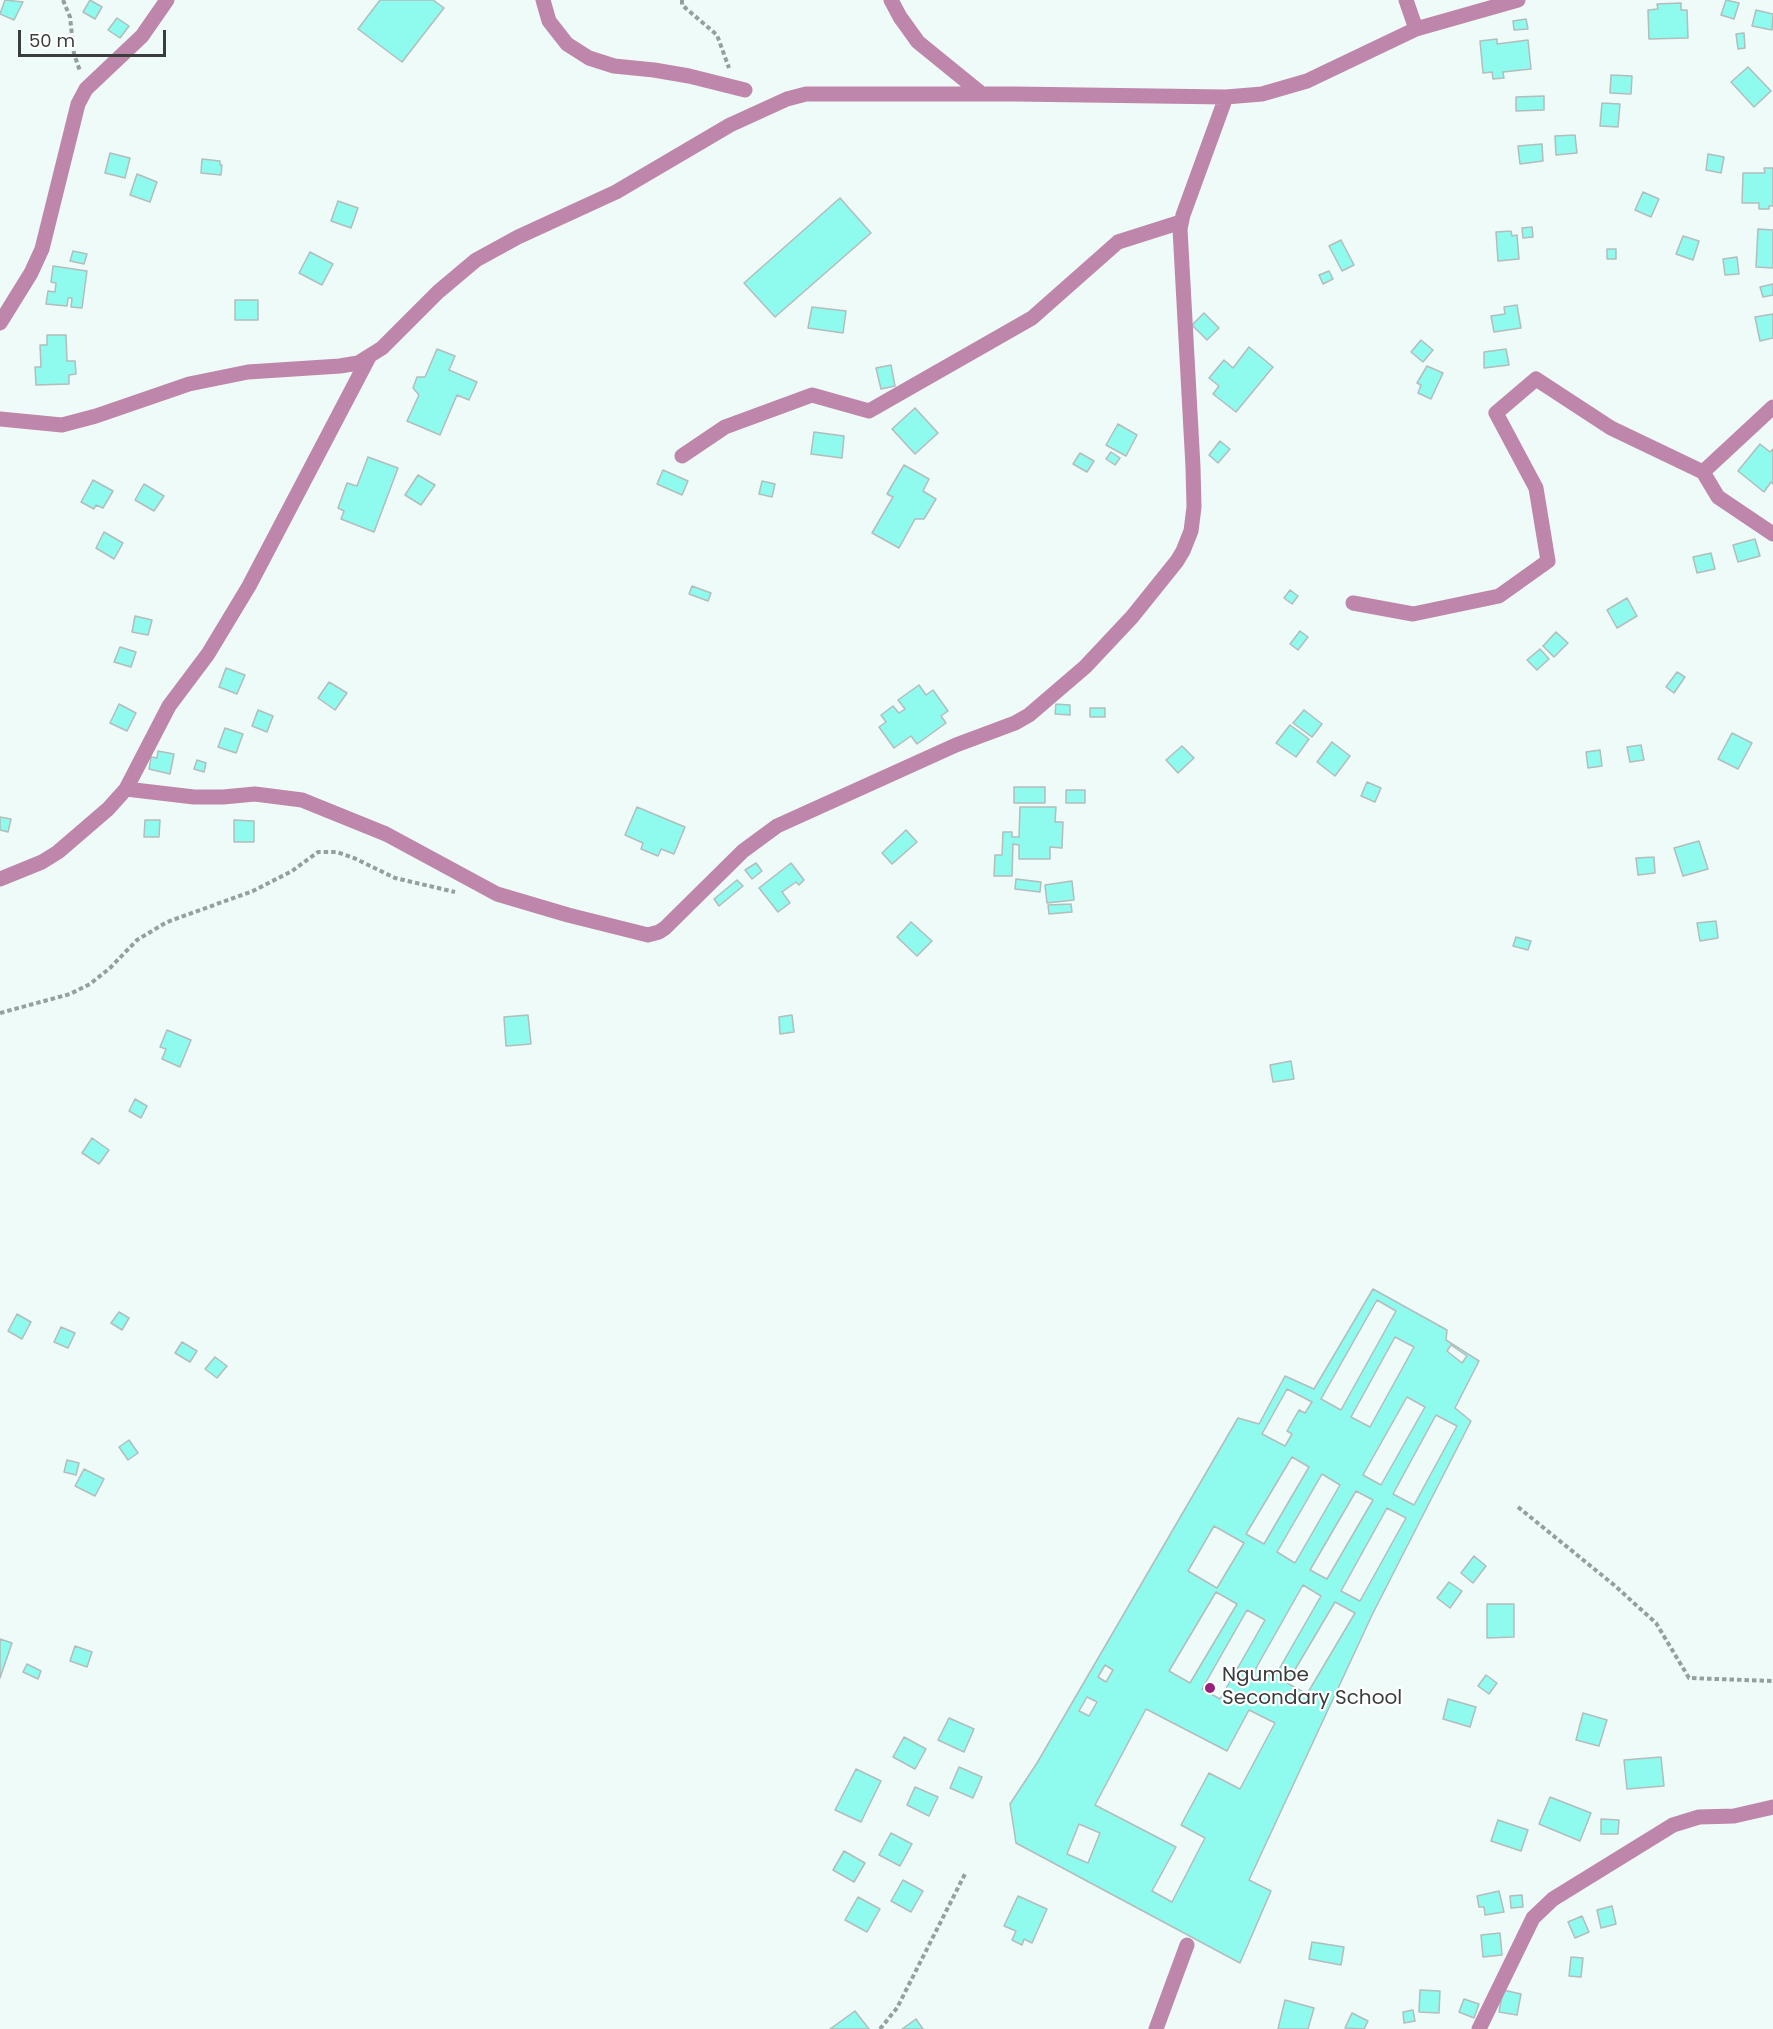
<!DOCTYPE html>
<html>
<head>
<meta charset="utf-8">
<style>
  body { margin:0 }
  #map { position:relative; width:1773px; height:2029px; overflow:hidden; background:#eefbf9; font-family:Poppins,sans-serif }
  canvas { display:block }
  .scale { position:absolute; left:18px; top:30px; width:148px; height:27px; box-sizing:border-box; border:3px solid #393e3d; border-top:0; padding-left:8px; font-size:18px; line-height:21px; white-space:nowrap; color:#393e3d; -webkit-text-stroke:4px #fff; paint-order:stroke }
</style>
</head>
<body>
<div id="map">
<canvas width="1773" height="2029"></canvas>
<div class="scale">50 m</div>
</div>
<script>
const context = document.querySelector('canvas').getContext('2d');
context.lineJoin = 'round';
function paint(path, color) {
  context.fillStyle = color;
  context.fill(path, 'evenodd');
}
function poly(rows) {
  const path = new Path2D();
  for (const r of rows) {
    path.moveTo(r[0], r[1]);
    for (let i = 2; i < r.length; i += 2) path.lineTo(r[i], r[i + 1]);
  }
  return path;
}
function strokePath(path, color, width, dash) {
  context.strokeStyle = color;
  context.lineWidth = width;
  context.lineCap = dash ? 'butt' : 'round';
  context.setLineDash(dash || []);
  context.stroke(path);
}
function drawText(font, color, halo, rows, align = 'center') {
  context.font = font + ' Poppins,sans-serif';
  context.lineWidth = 4.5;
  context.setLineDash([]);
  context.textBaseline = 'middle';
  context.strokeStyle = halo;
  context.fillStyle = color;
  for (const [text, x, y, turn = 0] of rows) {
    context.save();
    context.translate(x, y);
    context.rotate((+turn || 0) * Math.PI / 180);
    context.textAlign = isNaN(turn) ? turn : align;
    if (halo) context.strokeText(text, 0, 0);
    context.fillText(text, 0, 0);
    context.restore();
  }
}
const building = poly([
  [5,0,23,2,14,20,0,14,5,0],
  [90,0,102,7,95,19,83,12,90,0],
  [380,0,433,0,444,8,402,62,358,29,380,0],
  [1726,0,1739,3,1734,19,1721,15,1726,0],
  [1681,3,1681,10,1687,10,1688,38,1649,39,1648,10,1658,9,1657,4,1681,3],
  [1756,10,1773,14,1772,30,1752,26,1756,10],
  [117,18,129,26,120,38,108,30,117,18],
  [1526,19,1528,29,1514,30,1513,21,1526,19],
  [1744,33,1745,48,1738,49,1736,34,1744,33],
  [1497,39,1497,44,1528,40,1531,69,1503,72,1504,78,1493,79,1492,72,1483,73,1480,41,1497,39],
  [1748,67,1771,91,1754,107,1731,82,1748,67],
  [1611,75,1632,76,1631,94,1610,93,1611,75],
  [1544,96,1544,110,1516,111,1516,97,1544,96],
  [1602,103,1620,104,1618,127,1600,126,1602,103],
  [1575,135,1577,153,1556,155,1555,136,1575,135],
  [1542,144,1543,161,1520,164,1518,146,1542,144],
  [110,153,130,158,125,178,105,173,110,153],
  [1708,154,1724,157,1721,173,1706,170,1708,154],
  [202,159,220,161,220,165,222,165,221,175,201,173,202,159],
  [1764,168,1773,168,1773,206,1769,206,1769,209,1759,209,1759,203,1742,203,1743,173,1765,173,1764,168],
  [137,174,157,182,150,202,130,195,137,174],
  [1643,192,1659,199,1651,217,1635,210,1643,192],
  [840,198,871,233,775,317,744,283,840,198],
  [338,201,358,208,351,228,331,221,338,201],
  [1532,227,1533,237,1523,238,1522,228,1532,227],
  [1758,229,1773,230,1773,268,1756,267,1758,229],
  [1511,231,1512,236,1517,235,1519,259,1498,261,1496,232,1511,231],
  [1683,236,1699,241,1693,260,1676,254,1683,236],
  [1341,240,1354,265,1342,271,1329,246,1341,240],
  [1607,249,1616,249,1616,259,1607,259,1607,249],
  [73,251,87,254,84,264,70,261,73,251],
  [310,252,333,264,322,285,299,273,310,252],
  [1737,257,1739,274,1725,275,1723,259,1737,257],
  [53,266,87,271,82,308,71,307,72,298,68,298,67,306,46,304,48,291,55,292,56,283,51,282,53,266],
  [1329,271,1333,279,1323,284,1319,275,1329,271],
  [1773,284,1773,295,1763,297,1760,287,1773,284],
  [235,300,258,300,258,320,235,320,235,300],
  [1517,305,1521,328,1494,332,1491,316,1505,314,1504,307,1517,305],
  [812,307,846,311,843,333,808,328,812,307],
  [1204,313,1219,328,1207,340,1192,325,1204,313],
  [1773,314,1773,338,1760,341,1755,317,1773,314],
  [47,335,66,335,67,361,75,361,76,374,69,375,69,384,36,385,35,367,41,367,40,345,47,345,47,335],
  [1421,340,1433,350,1423,362,1411,352,1421,340],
  [1249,347,1273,367,1236,412,1213,394,1219,386,1209,378,1224,360,1233,368,1249,347],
  [437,349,455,356,449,370,477,382,469,400,457,395,440,435,407,421,419,395,413,388,417,377,425,377,437,349],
  [1506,349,1509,365,1484,368,1484,352,1506,349],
  [891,365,895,386,881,389,876,368,891,365],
  [1427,366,1443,373,1431,399,1418,393,1421,385,1417,383,1427,366],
  [915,408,938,433,915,454,892,429,915,408],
  [1118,424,1137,435,1126,456,1106,445,1118,424],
  [814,432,844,436,842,458,811,454,814,432],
  [1220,441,1230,449,1218,463,1209,455,1220,441],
  [1760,444,1770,452,1773,449,1773,484,1771,482,1764,492,1738,471,1760,444],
  [1111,452,1120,458,1115,465,1106,459,1111,452],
  [1080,453,1094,461,1087,472,1073,464,1080,453],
  [368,457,398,468,374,532,341,519,344,511,338,508,347,483,357,486,368,457],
  [904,465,929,479,923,491,936,499,924,519,915,519,899,548,872,533,893,497,887,494,904,465],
  [663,470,688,481,682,495,657,484,663,470],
  [418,475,435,485,421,505,405,495,418,475],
  [93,480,113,491,103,508,96,505,94,509,81,502,93,480],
  [762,481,775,484,772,497,759,494,762,481],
  [144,484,164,496,154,511,135,500,144,484],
  [104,532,123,543,114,559,96,548,104,532],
  [1755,539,1760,556,1738,562,1733,545,1755,539],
  [1711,553,1715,569,1697,573,1693,557,1711,553],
  [692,586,711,593,708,601,689,594,692,586],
  [1290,590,1298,596,1292,604,1284,598,1290,590],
  [1627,598,1637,616,1617,628,1607,610,1627,598],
  [135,616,152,620,148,635,132,632,135,616],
  [1300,631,1308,637,1298,650,1290,644,1300,631],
  [1556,632,1568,643,1554,657,1543,646,1556,632],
  [120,647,136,652,131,667,114,662,120,647],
  [1540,649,1549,659,1537,670,1527,660,1540,649],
  [226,668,245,675,237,694,219,687,226,668],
  [1677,672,1685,677,1674,693,1666,687,1677,672],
  [329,682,347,693,335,710,318,698,329,682],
  [919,685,926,695,933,690,948,711,941,716,946,723,917,744,911,736,894,748,879,727,886,722,881,715,893,706,899,713,905,709,898,700,919,685],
  [119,704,136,713,127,731,110,723,119,704],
  [1056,704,1070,705,1070,715,1055,714,1056,704],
  [1090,708,1105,708,1105,717,1090,717,1090,708],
  [258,710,273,716,267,732,252,726,258,710],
  [1304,710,1322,724,1312,737,1293,723,1304,710],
  [1290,725,1309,739,1296,757,1276,743,1290,725],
  [225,728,243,734,236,753,218,747,225,728],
  [1732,733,1752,743,1738,769,1718,759,1732,733],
  [1332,742,1350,756,1335,776,1317,762,1332,742],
  [1641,745,1644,760,1630,762,1627,747,1641,745],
  [1182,746,1194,758,1178,773,1166,760,1182,746],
  [1600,750,1602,766,1588,768,1586,752,1600,750],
  [158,751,174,754,170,774,149,769,151,757,157,758,158,751],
  [197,760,206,763,204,772,194,769,197,760],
  [1367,782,1381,788,1375,802,1361,796,1367,782],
  [1014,787,1045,787,1045,803,1014,803,1014,787],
  [1066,790,1085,790,1085,803,1066,803,1066,790],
  [637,807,685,827,674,854,661,849,658,856,641,849,643,843,625,835,637,807],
  [1020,807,1056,807,1055,822,1063,822,1062,848,1050,847,1050,859,1019,859,1019,845,1013,844,1012,876,994,876,995,855,1002,855,1003,832,1012,832,1012,837,1019,837,1020,807],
  [0,817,11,819,8,832,0,830,0,817],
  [145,820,160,820,159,837,144,837,145,820],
  [234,820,254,821,254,842,234,842,234,820],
  [906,830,917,842,892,864,882,853,906,830],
  [1699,841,1708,869,1683,876,1674,848,1699,841],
  [1654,857,1655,873,1638,875,1636,858,1654,857],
  [756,863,762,871,752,879,745,870,756,863],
  [791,863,804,880,799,885,796,882,782,892,790,903,778,912,759,888,791,863],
  [1016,879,1041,882,1040,892,1015,889,1016,879],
  [737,880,743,886,719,906,714,899,737,880],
  [1072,881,1074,900,1047,903,1045,885,1072,881],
  [1071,904,1072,912,1049,914,1048,905,1071,904],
  [1716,921,1718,938,1700,941,1697,923,1716,921],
  [911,922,932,941,917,956,897,937,911,922],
  [1516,937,1531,941,1528,950,1513,946,1516,937],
  [528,1015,531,1044,506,1046,504,1017,528,1015],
  [792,1015,794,1032,780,1034,779,1017,792,1015],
  [167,1030,191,1040,180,1067,162,1059,166,1049,160,1047,167,1030],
  [1291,1061,1294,1079,1273,1082,1270,1065,1291,1061],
  [135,1099,147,1106,141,1118,129,1111,135,1099],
  [92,1138,109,1150,99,1164,82,1153,92,1138],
  [1373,1289,1447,1330,1446,1340,1479,1361,1455,1408,1471,1421,1373,1613,1249,1880,1271,1891,1240,1963,1016,1843,1010,1804,1037,1763,1238,1418,1259,1424,1285,1376,1314,1389,1373,1289],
  [1377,1300,1396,1311,1341,1410,1321,1399,1377,1300],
  [119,1312,129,1318,122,1330,111,1323,119,1312],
  [17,1314,31,1322,22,1339,8,1331,17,1314],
  [61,1327,75,1333,68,1348,54,1342,61,1327],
  [1395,1337,1414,1347,1370,1427,1351,1417,1395,1337],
  [182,1342,197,1351,190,1362,175,1353,182,1342],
  [1451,1345,1467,1356,1462,1363,1447,1351,1451,1345],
  [215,1357,227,1366,217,1378,205,1369,215,1357],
  [1287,1389,1312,1402,1305,1413,1299,1410,1287,1431,1292,1434,1285,1446,1262,1434,1287,1389],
  [1407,1397,1425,1407,1381,1485,1363,1475,1407,1397],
  [1436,1415,1457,1426,1414,1505,1393,1494,1436,1415],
  [129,1440,138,1453,128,1460,119,1447,129,1440],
  [1292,1457,1309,1467,1264,1544,1246,1534,1292,1457],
  [67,1460,79,1463,76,1475,64,1472,67,1460],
  [84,1469,104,1479,95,1496,75,1486,84,1469],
  [1322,1474,1340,1485,1295,1563,1277,1552,1322,1474],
  [1356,1491,1373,1500,1327,1579,1310,1570,1356,1491],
  [1387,1508,1406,1518,1360,1601,1341,1591,1387,1508],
  [1214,1526,1244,1543,1217,1588,1188,1571,1214,1526],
  [1474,1556,1486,1566,1473,1583,1461,1573,1474,1556],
  [1449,1582,1462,1591,1450,1608,1437,1598,1449,1582],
  [1303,1585,1321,1596,1274,1678,1256,1668,1303,1585],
  [1216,1592,1237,1604,1190,1683,1169,1671,1216,1592],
  [1335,1602,1355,1613,1307,1694,1287,1683,1335,1602],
  [1487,1604,1514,1604,1514,1637,1487,1638,1487,1604],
  [1247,1610,1265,1620,1220,1699,1202,1689,1247,1610],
  [0,1639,12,1643,0,1678,0,1639],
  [75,1646,92,1652,87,1667,70,1661,75,1646],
  [27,1664,41,1671,38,1679,23,1672,27,1664],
  [1105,1665,1113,1670,1106,1682,1098,1677,1105,1665],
  [1486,1675,1497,1683,1489,1694,1478,1686,1486,1675],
  [1087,1697,1097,1702,1089,1716,1079,1711,1087,1697],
  [1448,1699,1476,1707,1470,1727,1443,1719,1448,1699],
  [1146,1709,1227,1751,1249,1710,1275,1723,1240,1789,1209,1773,1181,1825,1205,1838,1172,1902,1152,1891,1176,1847,1095,1805,1146,1709],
  [1583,1713,1607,1720,1599,1746,1576,1740,1583,1713],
  [949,1718,974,1729,964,1752,938,1740,949,1718],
  [904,1737,926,1749,915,1769,893,1757,904,1737],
  [1661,1757,1664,1786,1627,1789,1624,1760,1661,1757],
  [959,1767,982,1777,973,1798,950,1788,959,1767],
  [856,1769,881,1781,861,1822,835,1810,856,1769],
  [915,1787,938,1797,929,1816,907,1805,915,1787],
  [1550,1797,1591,1813,1580,1841,1539,1824,1550,1797],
  [1601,1819,1619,1820,1618,1834,1601,1834,1601,1819],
  [1498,1820,1528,1830,1521,1851,1491,1841,1498,1820],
  [1079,1824,1100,1833,1088,1863,1067,1854,1079,1824],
  [891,1833,912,1844,900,1866,879,1855,891,1833],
  [844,1851,865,1863,854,1882,833,1870,844,1851],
  [903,1880,923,1891,911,1912,891,1901,903,1880],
  [1499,1891,1504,1912,1485,1915,1484,1907,1479,1907,1477,1896,1499,1891],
  [1522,1895,1523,1907,1511,1908,1510,1896,1522,1895],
  [1018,1896,1047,1909,1032,1943,1024,1939,1022,1945,1012,1940,1016,1931,1004,1926,1018,1896],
  [858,1897,880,1909,867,1932,845,1920,858,1897],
  [1612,1906,1616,1924,1601,1928,1597,1910,1612,1906],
  [1582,1916,1589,1932,1575,1938,1568,1922,1582,1916],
  [1500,1933,1502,1955,1483,1957,1481,1935,1500,1933],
  [1312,1942,1344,1947,1341,1965,1309,1959,1312,1942],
  [1571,1957,1583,1958,1581,1977,1569,1976,1571,1957],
  [1420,1990,1440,1991,1439,2013,1419,2012,1420,1990],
  [1503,1990,1521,1994,1517,2015,1499,2012,1503,1990],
  [1464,1999,1479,2004,1474,2018,1459,2012,1464,1999],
  [1285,2000,1314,2008,1308,2029,1278,2029,1285,2000],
  [1413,2010,1415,2021,1404,2023,1403,2012,1413,2010],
  [855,2011,869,2029,830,2029,855,2011],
  [1352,2013,1368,2021,1364,2029,1345,2028,1352,2013],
  [916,2019,923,2029,902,2029,916,2019]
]);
const path = poly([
  [63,0,70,17,74,54,80,71],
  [682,0,682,5,717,35,729,68],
  [0,1013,70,994,90,984,110,968,137,940,167,922,253,891,292,871,318,852,337,852,354,858,395,878,455,892],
  [1518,1507,1614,1585,1656,1623,1689,1678,1773,1681],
  [880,2029,897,2008,966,1872]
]);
const minor = poly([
  [543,0,549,21,567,44,589,58,614,66,654,70,689,76,745,90],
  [891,0,900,17,918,42,982,94],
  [1406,0,1416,29],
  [0,323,31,273,42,249,78,104,86,89,142,36,167,0],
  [0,419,62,425,96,416,189,384,248,372,340,366,358,363,382,348,438,292,476,260,518,237,616,192,730,125,787,99,806,94,1014,94,1226,97,1262,94,1307,81,1416,29,1518,0],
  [682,456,725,427,812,395,869,411,1032,318,1118,242,1181,222],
  [1703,472,1773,407],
  [1353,603,1413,614,1499,596,1548,561,1536,488,1496,413,1536,379,1611,428,1703,472,1718,497,1773,534],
  [126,789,194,797,223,797,255,794,302,800,386,834,497,894,568,915,648,935,659,932,665,928,743,851,777,826,956,745,1015,723,1029,715,1085,667,1132,617,1177,561,1183,551,1191,531,1194,507,1193,467,1180,229,1183,215,1226,97],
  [0,879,42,862,58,852,108,809,126,789,169,706,208,654,249,586,369,357],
  [1156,2029,1187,1945],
  [1479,2029,1533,1918,1553,1899,1673,1825,1699,1817,1734,1816,1773,1807]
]);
const markers = [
  [1210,1688,6,"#99207a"]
];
const poiNames = [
  ["Ngumbe",1222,1676],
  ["Secondary School",1222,1699]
];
paint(building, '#8ffaee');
strokePath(building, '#b2bdbc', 1.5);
strokePath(path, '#969f9d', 4, [4.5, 3]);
strokePath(minor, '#be86aa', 15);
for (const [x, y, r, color] of markers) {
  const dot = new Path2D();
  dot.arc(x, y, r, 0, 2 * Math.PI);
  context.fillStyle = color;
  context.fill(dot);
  strokePath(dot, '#fff', 2);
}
drawText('20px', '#393e3d', '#fff', poiNames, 'left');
</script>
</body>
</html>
